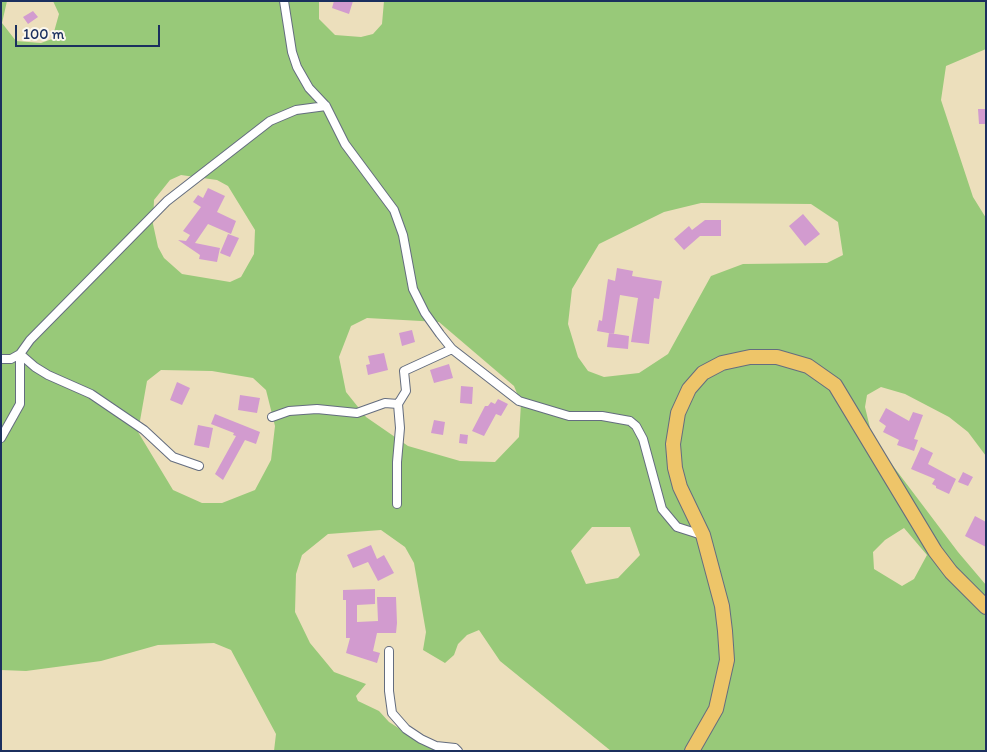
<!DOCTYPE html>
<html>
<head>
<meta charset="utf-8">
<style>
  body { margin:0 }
  #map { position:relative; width:987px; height:752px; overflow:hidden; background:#ecdfbc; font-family:Itim,sans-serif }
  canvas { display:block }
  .frame { position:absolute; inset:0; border:2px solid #1b2f5e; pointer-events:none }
  .scale { position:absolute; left:15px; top:25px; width:145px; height:22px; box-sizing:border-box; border:2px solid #1b2f5e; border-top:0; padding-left:6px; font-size:15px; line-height:18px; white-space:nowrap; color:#1b2f5e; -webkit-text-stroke:4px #fbf7ec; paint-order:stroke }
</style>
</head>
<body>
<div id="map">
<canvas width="987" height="752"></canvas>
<div class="frame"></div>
<div class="scale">100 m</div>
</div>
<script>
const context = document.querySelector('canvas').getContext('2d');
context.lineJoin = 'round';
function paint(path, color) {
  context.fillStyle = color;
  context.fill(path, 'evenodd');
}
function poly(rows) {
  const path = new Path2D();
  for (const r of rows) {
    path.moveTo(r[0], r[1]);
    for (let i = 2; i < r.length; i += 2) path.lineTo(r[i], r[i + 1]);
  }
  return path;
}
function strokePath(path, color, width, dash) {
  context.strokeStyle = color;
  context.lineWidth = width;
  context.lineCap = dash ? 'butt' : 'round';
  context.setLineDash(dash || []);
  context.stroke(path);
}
const green = poly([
  [1,1,7,1,2,23,16,41,41,43,52,39,59,14,53,1,319,1,319,19,335,35,361,37,373,34,382,24,384,1,986,1,986,49,946,66,941,100,973,197,986,218,986,456,968,432,949,417,905,394,881,387,867,395,865,407,871,432,884,454,958,552,986,585,986,751,611,751,500,661,479,630,467,635,458,644,454,655,445,663,423,650,426,632,414,563,405,547,381,530,328,534,302,555,296,574,295,612,310,643,334,672,366,684,356,696,358,701,379,711,389,722,411,736,452,751,274,751,276,734,231,650,214,643,158,645,101,661,26,671,1,670],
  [181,175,217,180,228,186,255,230,254,254,241,277,230,282,182,274,164,258,158,247,153,224,154,200,170,180],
  [701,203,811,204,838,222,843,255,827,263,743,264,711,276,668,354,639,373,604,377,588,371,578,357,568,324,572,289,599,244,664,212],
  [367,318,439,322,514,386,521,403,519,437,495,462,460,461,408,446,366,417,346,392,339,357,351,326],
  [161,370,212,371,253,378,266,390,275,426,271,460,255,490,222,503,202,503,173,490,138,432,147,381],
  [592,527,630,527,640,555,618,578,586,584,571,551],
  [904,528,927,555,914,579,902,586,874,569,873,552,885,540]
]);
const building = poly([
  [334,1,353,1,349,14,332,8],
  [33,11,38,17,28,24,23,17],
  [978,109,986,109,986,124,979,124],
  [208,188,225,196,217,212,236,221,231,234,208,224,195,243,220,248,217,262,199,259,200,255,178,240,186,241,190,235,183,231,201,207,193,202,198,195,203,198],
  [803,214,820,234,805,246,789,226],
  [705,220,721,220,721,236,700,236,684,250,674,239,689,226,692,230],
  [228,234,239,238,230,257,220,253],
  [617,268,633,271,632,276,662,281,659,299,654,298,649,344,631,342,638,298,620,295,614,334,597,331,599,320,602,321,608,279,615,281],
  [412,330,415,342,402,346,399,333],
  [609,333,629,336,628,349,607,347],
  [384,353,388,370,368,375,366,365,370,364,368,356],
  [449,364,453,378,434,383,430,370],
  [177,382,190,388,182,405,170,400],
  [461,386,473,387,472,404,460,403],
  [240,395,260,398,257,413,238,410],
  [498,399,508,404,501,416,496,414,484,436,472,431,485,406,488,406,491,402,495,404],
  [886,408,909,421,913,412,923,415,914,439,918,440,914,451,897,445,899,440,883,432,886,426,879,421],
  [215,414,260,432,256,444,245,440,223,480,215,474,236,436,233,435,234,433,211,424],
  [434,420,445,422,443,435,431,433],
  [198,425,213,428,209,448,194,445],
  [460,434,468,435,467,444,459,443],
  [921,447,933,453,928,464,956,479,949,494,936,488,936,486,932,484,935,479,911,469],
  [963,472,973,477,968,486,958,482],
  [975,516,986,522,986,547,965,536],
  [371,545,377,559,384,555,394,573,378,581,368,562,353,568,347,555],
  [375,589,375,604,357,605,357,622,378,621,377,597,396,597,397,623,396,633,377,633,373,651,380,653,377,663,346,653,350,638,346,638,346,600,343,600,343,590]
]);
const street = poly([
  [284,1,292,52,297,67,309,88,326,106,345,144,394,210,403,235,413,289,425,313,440,334,452,349,519,401,569,416,602,416,630,421,636,426,643,439,662,509,677,527,702,535],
  [1,359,11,359,20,354,30,340,167,201,270,121,296,110,326,106],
  [272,417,289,411,317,409,357,413,385,403,398,404,406,391,404,371,452,349],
  [1,438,20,404,20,354,35,367,48,375,91,394,144,430,173,457,199,466],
  [397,504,397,462,400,428,398,404],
  [389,651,389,691,392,713,406,729,421,739,436,746,455,748,458,751]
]);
const highway = poly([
  [692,751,716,709,727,660,725,631,722,606,703,535,680,487,675,468,673,444,678,413,689,389,703,373,722,363,750,357,777,357,808,366,835,385,935,551,951,572,986,607]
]);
paint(green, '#98c979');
paint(building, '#d29bcf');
strokePath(street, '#646d7f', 10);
strokePath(highway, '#646d7f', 16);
strokePath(street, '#fff', 8);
strokePath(highway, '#eec569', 14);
</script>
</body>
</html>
